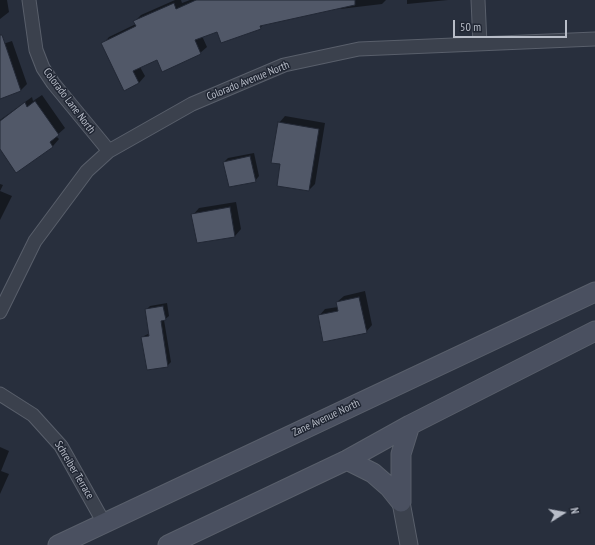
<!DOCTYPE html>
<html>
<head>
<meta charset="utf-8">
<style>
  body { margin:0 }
  #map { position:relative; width:595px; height:545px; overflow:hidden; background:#282f3d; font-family:"PT Sans Narrow",sans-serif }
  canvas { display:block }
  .north { position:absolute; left:543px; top:493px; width:40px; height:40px; -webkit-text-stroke:3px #202633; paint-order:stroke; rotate:79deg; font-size:11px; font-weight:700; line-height:16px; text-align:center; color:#b8bdc8 }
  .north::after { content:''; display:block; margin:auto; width:14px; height:18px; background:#b8bdc8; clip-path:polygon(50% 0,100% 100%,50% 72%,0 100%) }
  .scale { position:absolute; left:453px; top:20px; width:114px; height:18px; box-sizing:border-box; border:2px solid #b8bdc8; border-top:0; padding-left:5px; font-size:12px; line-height:14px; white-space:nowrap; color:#b8bdc8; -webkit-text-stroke:3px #202633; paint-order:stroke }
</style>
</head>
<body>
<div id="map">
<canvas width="595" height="545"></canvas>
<div class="north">N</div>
<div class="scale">50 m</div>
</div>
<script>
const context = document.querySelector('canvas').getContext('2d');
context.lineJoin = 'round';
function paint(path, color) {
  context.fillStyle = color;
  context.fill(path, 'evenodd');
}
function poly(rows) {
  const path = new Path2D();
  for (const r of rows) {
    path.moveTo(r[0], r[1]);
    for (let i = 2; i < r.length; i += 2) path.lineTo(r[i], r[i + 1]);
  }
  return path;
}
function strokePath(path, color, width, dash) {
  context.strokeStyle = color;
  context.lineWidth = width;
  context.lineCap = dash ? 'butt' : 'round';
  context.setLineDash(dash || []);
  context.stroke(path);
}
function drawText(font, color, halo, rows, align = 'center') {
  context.font = font + ' "PT Sans Narrow",sans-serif';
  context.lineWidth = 3;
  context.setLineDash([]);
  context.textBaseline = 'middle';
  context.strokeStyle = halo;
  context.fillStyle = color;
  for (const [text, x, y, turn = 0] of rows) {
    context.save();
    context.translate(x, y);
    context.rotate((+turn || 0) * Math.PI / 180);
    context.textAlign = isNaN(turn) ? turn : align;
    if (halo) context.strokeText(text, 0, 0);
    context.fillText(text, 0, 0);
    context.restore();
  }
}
const shadow = poly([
  [0,0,7,0,9,12,0,19],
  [175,0,181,0,182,3,190,0,386,0,382,4,340,9,339,8,264,24,260,28,218,31,202,36,207,47,200,53,158,59,140,67,145,76,139,83,103,44,109,37,136,24,135,21,141,15],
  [407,0,448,0,407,4],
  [12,41,27,84,21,90,0,98,0,45],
  [42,95,65,128,56,136,59,139,53,146,19,170,0,148,0,120,32,97,33,101],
  [285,116,325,123,315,184,309,190,281,164,279,123],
  [254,153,259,176,255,181,224,162,228,158],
  [0,184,3,185,0,191,12,196,0,220],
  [236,202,241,229,235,236,197,242,193,215,199,208],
  [365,291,372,325,366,332,319,316,325,309,338,307,337,302,344,296],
  [167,303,169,316,164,320,171,362,167,366,142,337,150,333,146,310,150,306],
  [0,447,9,451,1,471,9,474,0,494]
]);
const building = poly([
  [196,0,355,0,355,5,260,26,261,29,221,43,217,32,195,40,201,54,162,72,157,60,133,71,139,83,124,91,101,43,136,26,133,21,174,3,176,9,196,0],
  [0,35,2,35,21,91,0,99,0,35],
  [35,101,59,135,50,142,53,147,16,173,0,149,0,121,25,102,27,107,35,101],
  [278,122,319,129,309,191,277,186,280,164,271,163,278,122],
  [250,156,256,182,229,187,223,162,250,156],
  [230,207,235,237,197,243,191,214,230,207],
  [359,297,367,333,323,342,318,315,338,311,336,302,359,297],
  [163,306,166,320,161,321,168,367,147,370,141,337,149,336,145,309,163,306]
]);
const minor = poly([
  [29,0,36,50,43,68,53,83,109,151],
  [478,0,480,44],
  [0,312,35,241,87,171,109,151,192,104,284,65,359,49,595,39],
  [0,394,33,415,61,446,104,523]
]);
const tertiary = poly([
  [401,502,409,545]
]);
const secondary = poly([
  [347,460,373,473,389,487,401,502],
  [401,502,401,454,410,425],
  [58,545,595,292],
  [168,545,347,460,410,425,595,331]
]);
const streetNames = [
  ["Colorado Avenue North",248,81,-22],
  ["Colorado Lane North",69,101,53],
  ["Zane Avenue North",326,418,-25],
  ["Schreiber Terrace",74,470,59]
];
paint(shadow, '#0007');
paint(building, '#515868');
strokePath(building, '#222835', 1);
strokePath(minor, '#595f6b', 15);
strokePath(tertiary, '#595f6b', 19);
strokePath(secondary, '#595f6b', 21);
strokePath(minor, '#3b414d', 13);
strokePath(tertiary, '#3b414d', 17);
strokePath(secondary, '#4a5060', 19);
drawText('11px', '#b8bdc8', '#202633', streetNames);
</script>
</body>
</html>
